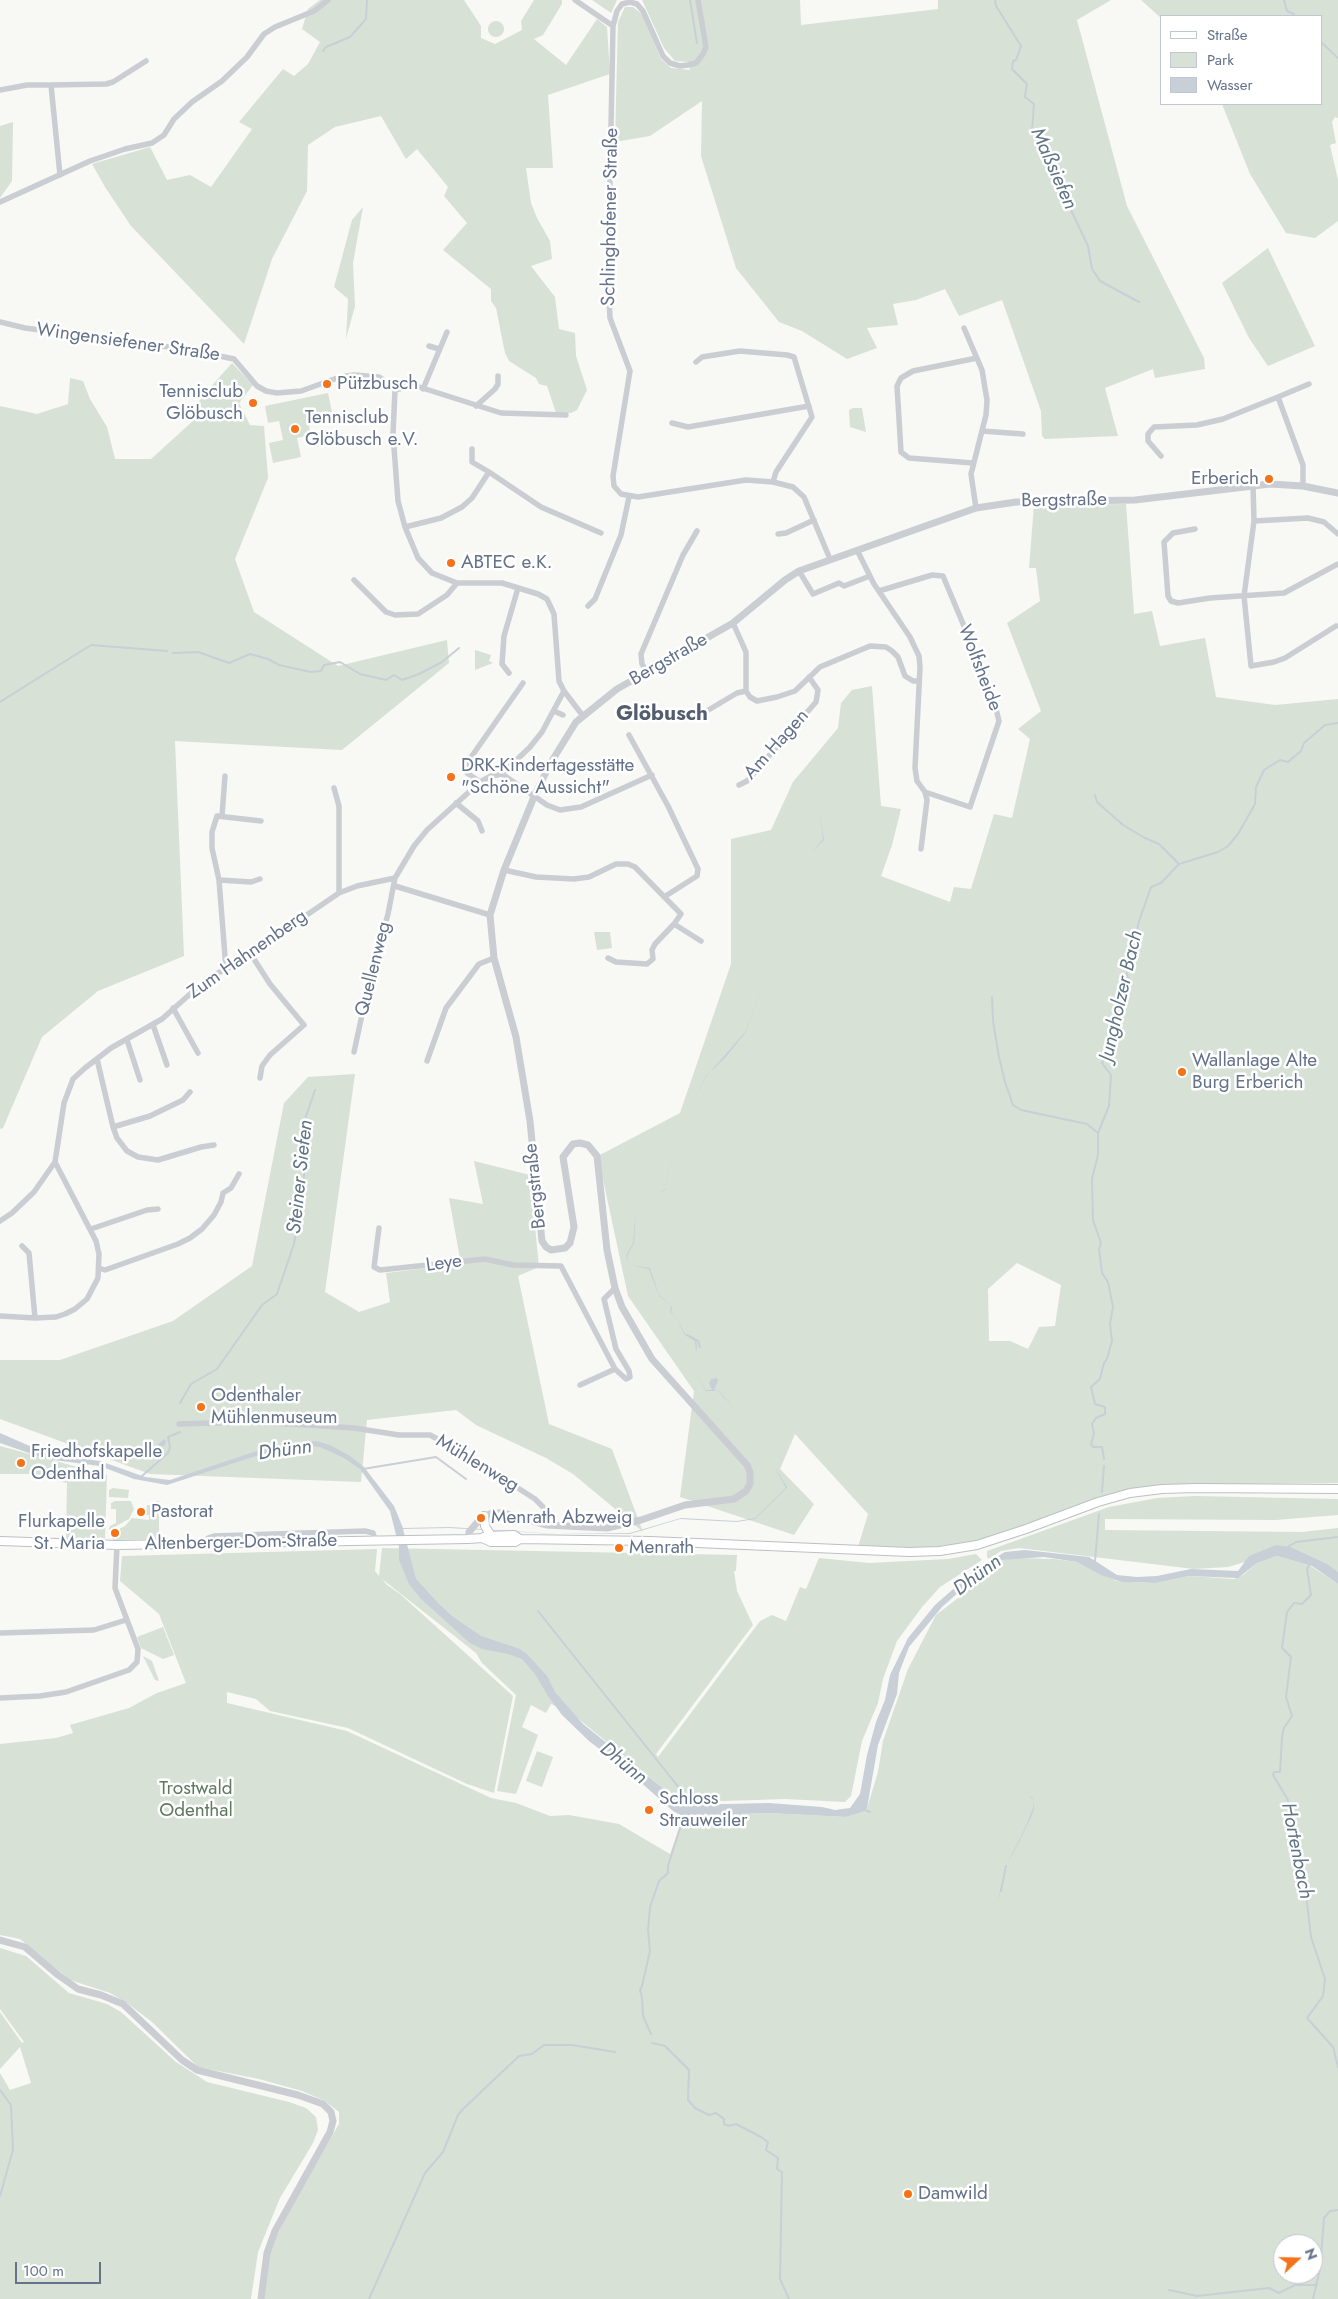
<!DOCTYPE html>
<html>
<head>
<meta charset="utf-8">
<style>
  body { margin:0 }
  #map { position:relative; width:1338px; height:2299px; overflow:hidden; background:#f8f8f5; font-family:Jost,sans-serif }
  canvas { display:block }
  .legend { position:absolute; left:1160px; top:15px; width:162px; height:90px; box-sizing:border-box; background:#fff; border:1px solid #c1c7d0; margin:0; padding:6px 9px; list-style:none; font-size:15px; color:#64728a }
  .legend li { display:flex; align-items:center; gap:10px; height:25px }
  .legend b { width:25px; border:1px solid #c1c7d0 }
  .north { position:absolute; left:1273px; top:2234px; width:50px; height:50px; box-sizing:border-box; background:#fff; border:1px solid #c1c7d0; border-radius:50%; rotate:69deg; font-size:14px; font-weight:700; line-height:20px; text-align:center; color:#64728a }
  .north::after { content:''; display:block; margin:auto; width:18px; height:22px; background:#f57318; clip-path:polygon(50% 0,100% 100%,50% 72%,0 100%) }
  .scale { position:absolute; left:15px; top:2262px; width:86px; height:22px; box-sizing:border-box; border:2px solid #64728a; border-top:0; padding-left:6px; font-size:15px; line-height:18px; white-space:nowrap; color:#64728a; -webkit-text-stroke:4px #fff; paint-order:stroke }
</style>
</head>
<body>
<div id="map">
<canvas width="1338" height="2299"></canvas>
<ul class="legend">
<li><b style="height:6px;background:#fff"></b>Straße</li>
<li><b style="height:14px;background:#d8e1d6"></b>Park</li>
<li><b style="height:14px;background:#c8cfd6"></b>Wasser</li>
</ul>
<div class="north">N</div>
<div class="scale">100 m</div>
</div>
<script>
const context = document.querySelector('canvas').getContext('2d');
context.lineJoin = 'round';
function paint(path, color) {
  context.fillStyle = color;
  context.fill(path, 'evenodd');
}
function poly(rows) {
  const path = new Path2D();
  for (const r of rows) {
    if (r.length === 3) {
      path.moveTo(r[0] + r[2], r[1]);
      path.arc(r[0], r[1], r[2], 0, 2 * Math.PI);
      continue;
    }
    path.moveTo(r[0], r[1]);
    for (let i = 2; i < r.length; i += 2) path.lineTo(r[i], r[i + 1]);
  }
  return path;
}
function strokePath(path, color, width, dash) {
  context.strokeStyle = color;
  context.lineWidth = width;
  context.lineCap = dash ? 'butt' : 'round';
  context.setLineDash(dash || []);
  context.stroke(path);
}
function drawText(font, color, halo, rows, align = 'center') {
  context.font = font + ' Jost,sans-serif';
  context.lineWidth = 5;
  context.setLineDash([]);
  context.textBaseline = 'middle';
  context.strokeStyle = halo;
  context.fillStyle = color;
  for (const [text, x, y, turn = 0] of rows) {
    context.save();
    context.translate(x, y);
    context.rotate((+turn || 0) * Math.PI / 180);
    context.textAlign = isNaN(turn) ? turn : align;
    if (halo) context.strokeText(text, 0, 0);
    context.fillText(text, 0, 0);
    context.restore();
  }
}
const green = poly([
  [320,0,464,0,481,26,481,38,495,44,522,30,521,21,534,0,562,0,562,4,543,35,534,39,566,65,597,19,607,27,610,74,548,95,553,168,526,168,531,203,537,218,550,241,552,259,531,266,555,297,559,329,575,333,576,356,587,390,577,410,571,413,556,413,547,386,539,384,536,378,509,361,505,353,496,308,491,301,491,289,443,250,467,223,444,196,448,187,417,149,406,159,381,116,335,127,308,145,307,191,272,259,244,344,131,226,105,187,92,164,150,147,167,180,190,175,211,187,252,129,239,122,283,69,294,76,308,64,320,42,302,29,308,9],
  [592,0,617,0,611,13],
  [642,0,800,0,801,25,938,9,938,0,1111,0,1077,20,1127,206,1204,358,1205,369,1155,378,1153,369,1105,388,1118,436,1045,439,1042,436,1041,411,1002,300,959,316,945,289,916,300,893,304,898,325,867,328,877,348,847,359,802,331,779,322,736,268,701,156,702,101,650,136,615,142,618,22,625,7,633,7,642,14,661,59,671,68,690,70,688,62,675,61,664,48],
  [1141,0,1338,0,1338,118,1335,117,1332,122,1336,143,1330,145,1338,180,1338,221,1315,238,1286,233,1250,174,1222,104,1322,104,1322,16,1162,16,1162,19],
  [496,29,8],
  [13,122,12,181,0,198,0,126],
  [363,207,353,263,355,306,346,339,348,299,334,287,352,220],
  [1268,248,1315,346,1268,366,1249,338,1222,283],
  [232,363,253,385,239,403,250,425,264,426,268,478,235,559,254,612,338,666,447,640,449,663,342,750,175,741,184,956,98,991,42,1037,3,1128,0,1129,0,406,37,414,68,404,70,378,83,381,90,399,107,427,115,459,151,459,194,420,200,399],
  [328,393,332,412,307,417,311,435,297,438,301,457,273,463,269,443,283,440,279,421,268,423,265,406],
  [853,408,862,408,866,432,850,427,849,410],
  [1126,504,1134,614,1152,611,1160,646,1205,638,1216,697,1275,705,1338,699,1338,1483,1159,1485,1133,1489,1093,1499,1004,1533,967,1543,915,1549,858,1547,868,1514,795,1434,780,1469,814,1504,794,1535,680,1497,694,1391,628,1296,598,1156,680,1113,731,964,731,839,771,830,793,782,838,728,841,703,852,690,872,686,881,806,901,809,892,845,881,876,950,902,954,887,971,889,994,814,1012,818,1030,739,1018,729,1041,711,1007,623,1040,601,1036,568,1029,568,1034,505],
  [1017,1263,1061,1285,1055,1326,1039,1327,1028,1349,1010,1341,989,1341,988,1289],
  [475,650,491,655,489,661,493,663,475,670],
  [594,932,610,932,612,948,597,950],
  [355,1074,325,1292,359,1312,390,1302,386,1273,461,1264,449,1198,483,1204,474,1161,530,1175,539,1267,518,1276,549,1424,612,1449,643,1532,573,1474,546,1458,476,1425,456,1410,367,1420,361,1482,150,1474,0,1419,0,1360,60,1360,173,1321,252,1266,284,1103,308,1077],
  [0,1446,107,1475,105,1540,66,1538,67,1483,30,1474,0,1474],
  [113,1488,129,1490,128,1498,109,1497,109,1490],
  [1195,1496,1338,1499,1338,1515,1276,1520,1105,1519,1105,1530,1301,1532,1338,1528,1338,1572,1288,1549,1228,1567,1194,1569,1019,1548,1001,1551,989,1559,987,1557,987,1551,1109,1507,1157,1498],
  [115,1501,131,1501,134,1509,129,1519,109,1530,110,1526,116,1523,116,1509,111,1509,111,1503],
  [156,1501,159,1501,159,1539,113,1540,111,1533,125,1526,132,1518,149,1520,149,1515,146,1515,147,1505,156,1505],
  [382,1548,737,1555,736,1571,734,1571,737,1591,753,1625,656,1754,658,1757,760,1621,772,1615,786,1621,800,1587,806,1589,819,1558,869,1563,948,1559,976,1554,982,1560,940,1587,922,1607,897,1641,883,1679,878,1703,862,1741,851,1796,845,1802,785,1799,694,1802,693,1806,684,1805,570,1712,551,1704,546,1713,531,1705,522,1727,538,1735,516,1794,497,1791,516,1695,482,1663,476,1653,382,1579,387,1585,400,1594,513,1696,494,1793,467,1784,348,1728,270,1711,256,1699,227,1692,227,1703,347,1731,491,1798,516,1803,550,1816,569,1815,619,1824,670,1854,684,1816,768,1813,846,1817,863,1812,867,1808,878,1772,883,1741,908,1669,936,1615,997,1568,995,1562,1013,1558,1054,1559,1077,1562,1117,1581,1142,1583,1156,1583,1189,1576,1234,1579,1243,1575,1257,1563,1277,1556,1309,1565,1338,1584,1338,2299,263,2299,268,2259,274,2241,303,2185,339,2124,339,2112,325,2101,302,2091,259,2079,198,2067,152,2022,127,2003,110,1993,70,1980,20,1939,0,1935,0,1744,56,1738,73,1733,70,1725,129,1708,157,1693,186,1683,159,1614,120,1581,122,1556,377,1549,375,1571,379,1576],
  [1283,2244,1313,2244,1313,2274,1283,2274],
  [163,1627,174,1655,163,1659,141,1648,137,1637],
  [143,1656,152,1661,159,1681,155,1680],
  [537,1751,553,1757,542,1787,526,1781],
  [0,1948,26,1956,69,1993,107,2004,121,2012,176,2062,207,2082,289,2102,306,2108,316,2117,318,2130,313,2143,280,2198,258,2252,251,2299,0,2299,0,2073,10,2090,31,2083,20,2047,0,2069,0,2012,22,2043,24,2042,0,2009]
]);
const water = poly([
  [835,763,819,809,824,840,813,851,794,907,778,917,767,976,745,1033,725,1058,705,1077,694,1102,688,1123,676,1139,665,1190,659,1193,643,1191,636,1211,634,1243,627,1256,629,1265,650,1268,659,1295,671,1306,672,1307,671,1312,677,1318,685,1334,690,1336,693,1338,696,1341,697,1345,696,1353,695,1341,684,1334,677,1318,670,1312,671,1306,659,1296,649,1269,629,1265,626,1256,633,1243,636,1211,643,1191,659,1193,665,1189,676,1139,688,1123,694,1102,705,1078,745,1032,767,976,778,917,794,907,813,851,823,839,819,809],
  [696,1355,694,1372,706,1390,712,1390,709,1383,711,1379,717,1378,718,1381,714,1390,719,1391,740,1414,770,1430,774,1466,787,1487,787,1488,755,1519,737,1522,680,1519,630,1534,555,1534,449,1528,403,1529,416,1579,439,1604,452,1616,481,1636,520,1649,527,1654,547,1676,555,1692,583,1724,684,1805,769,1803,822,1807,835,1810,850,1808,860,1794,867,1755,876,1722,885,1700,890,1675,908,1638,935,1605,976,1569,1005,1552,1025,1550,1089,1557,1117,1575,1137,1577,1157,1576,1191,1569,1238,1571,1249,1556,1276,1545,1290,1547,1327,1564,1338,1572,1338,1584,1312,1566,1277,1556,1257,1563,1238,1578,1189,1576,1156,1583,1122,1582,1101,1575,1077,1562,1044,1557,1002,1560,988,1567,990,1571,1003,1779,1005,1785,1011,1790,1022,1790,1024,1791,1028,1794,1032,1798,1034,1802,1034,1808,1032,1815,1019,1842,1005,1868,1003,1881,996,1909,979,1963,996,1909,1005,1868,1026,1826,1033,1808,1034,1802,1028,1794,1022,1790,1011,1790,1005,1785,1003,1779,990,1571,987,1567,942,1607,909,1647,899,1673,897,1694,878,1745,867,1808,863,1812,846,1817,768,1813,682,1816,673,1811,628,1771,589,1741,562,1715,548,1696,535,1674,522,1659,508,1654,482,1649,470,1643,421,1599,409,1584,399,1560,399,1547,390,1511,360,1469,344,1458,320,1447,310,1446,288,1449,262,1454,167,1485,134,1479,100,1466,46,1459,0,1443,0,1433,48,1454,100,1461,145,1477,170,1480,266,1448,316,1441,330,1445,350,1456,364,1467,394,1506,403,1528,450,1527,557,1534,630,1533,681,1518,737,1521,755,1518,786,1488,774,1466,770,1430,740,1414,718,1391,706,1391,694,1372],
  [164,1439,166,1441,165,1445,161,1447,159,1459,150,1457,150,1452]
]);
const stream = poly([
  [690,0,697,43],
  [995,0,996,6,1021,46,1016,60,1013,61,1012,69,1027,84,1025,97,1034,104,1032,131,1037,142,1053,161,1051,173,1059,178,1061,189,1088,246,1092,269,1100,281,1139,302],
  [1284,0,1287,11,1294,14,1294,16],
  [1322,43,1338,58],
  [323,51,326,47,350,37,366,19,367,0],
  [173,653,198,652,229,663,250,654,268,659,279,665,311,672,321,671,324,665,340,662,360,674,386,680,394,675,402,680,419,674,442,662,459,648],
  [0,702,91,645,167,651],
  [1095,795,1097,802,1123,825,1145,838,1159,844,1178,863],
  [992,997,993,1021,999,1057,1005,1082,1013,1105,1021,1110,1087,1124,1098,1133],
  [687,1335,698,1341,700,1347],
  [180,1403,191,1384,217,1369,262,1305,277,1294,294,1244,304,1186,305,1119,315,1090],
  [1104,1459,1102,1447,1093,1447,1091,1444,1094,1434,1092,1424,1096,1418,1105,1414,1105,1407,1095,1404,1091,1387,1100,1379,1104,1363,1107,1359,1112,1341,1110,1324,1113,1307,1108,1282,1102,1273,1099,1249,1101,1243,1093,1220,1092,1179,1098,1155,1098,1133,1109,1106,1111,1075,1102,1063,1114,1041,1110,1035,1121,998,1120,993,1129,982,1127,974,1139,921,1151,887,1161,883,1179,864,1218,852,1228,846,1238,834,1255,804,1256,787,1264,770,1280,760,1288,762,1301,751,1304,743,1325,725,1338,723],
  [363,1469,436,1457,466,1479],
  [142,1476,168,1453,170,1447,168,1437,180,1432],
  [1102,1492,1104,1466],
  [1286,1548,1296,1542,1338,1537],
  [1095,1561,1099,1514],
  [1310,1564,1307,1569,1311,1595,1302,1604,1294,1603,1287,1612,1282,1648,1291,1657,1286,1697,1292,1716,1284,1728,1282,1737,1280,1772,1274,1772,1273,1775,1288,1800,1290,1827,1305,1886,1311,1937,1325,1979,1323,1996,1307,2018,1333,2047,1338,2067],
  [538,1611,692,1804],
  [865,1810,870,1812],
  [1001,1891,1006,1866],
  [651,2034,643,2016,642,1998,640,1990,642,1986,650,1951,648,1930,650,1907,659,1881,668,1873,668,1866,684,1815],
  [652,2043,665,2046,689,2070,688,2100,695,2108,709,2115,716,2113,724,2119,724,2124,729,2126,736,2124,761,2137,768,2142,766,2150,778,2158,777,2169,782,2172,780,2279,789,2299],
  [0,2090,11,2105,13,2150,0,2196],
  [1169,2290,1197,2296,1269,2288,1279,2293,1295,2285,1317,2285],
  [369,2299,425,2173,443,2152,458,2115,463,2109,519,2056,532,2054,544,2045,572,2045,615,2052],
  [1313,2299,1320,2269,1324,2218,1330,2211,1338,2210]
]);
const minor = poly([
  [575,0,613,26],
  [698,0,706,47,703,54,696,63,688,65,680,66,670,63,663,56,643,11,637,4,630,2,622,4,617,11,613,26,608,280,610,318,630,371,613,476,614,486,621,494,638,497,746,480,773,482,793,487,804,497,830,559],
  [0,90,27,85,51,85],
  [60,175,51,85,106,84,113,82,146,61],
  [0,202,90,161,125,149,152,143,164,135,174,119,192,102,222,81,247,57,264,34,275,27,314,11,328,0],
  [0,322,25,328,185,349,234,359,257,386,266,391,277,393,301,391,340,377,354,375,379,377,388,383,395,390,393,434,398,501,405,527,418,558,432,573,457,583,502,583,538,594,547,599,554,614,559,681,564,691,583,716],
  [964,328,982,370,987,400,986,415,971,474,976,508],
  [429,346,439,349],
  [696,362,702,357,740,351,787,355,794,357,812,417,776,472,773,482],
  [423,389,447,332],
  [395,390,413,385,501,413,566,415],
  [476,406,495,389,498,384,498,376],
  [672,423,688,427,809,406],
  [982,431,1023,434],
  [472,449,472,462,489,472],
  [1161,456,1148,441,1148,434,1154,427,1197,425,1223,419,1278,397],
  [973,463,909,458,901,452,897,386,901,378,913,371,977,358],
  [1253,485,1254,521,1244,596,1251,666,1274,662,1285,658,1336,626],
  [1303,486,1303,465,1278,397,1309,384],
  [1254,521,1308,518,1324,522,1338,534],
  [405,527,441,518,462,507,472,498,489,472,541,507,601,533],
  [1195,529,1173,533,1164,542,1168,596,1171,601,1178,603,1210,598,1284,593,1338,564],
  [778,534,786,533,814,520],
  [857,550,874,584,910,637,919,656,920,667,915,768,917,781,925,792,927,800,921,849],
  [799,571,813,594,839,583,844,586,870,576],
  [354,580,386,612,395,615,418,614,447,595,457,583],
  [879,591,932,575,943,576,992,693,999,721,970,807,925,792],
  [588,606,595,599,621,535,629,497],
  [733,623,746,652,746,691,750,697,757,701,777,697,795,691,820,667,870,646,886,647,892,651,898,657,905,676,913,681,919,681],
  [647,672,642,664,641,654,683,555,697,531],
  [509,673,502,664,504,636,518,588],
  [554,711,563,715],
  [695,718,737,693,746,691],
  [629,735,668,806,698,869,697,876,664,897],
  [502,774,547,805,560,810,581,807,652,775],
  [480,782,467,773,467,763,523,683],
  [739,785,747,781,816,702,818,690,809,677],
  [334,788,339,806,339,893],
  [456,803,478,821,482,831],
  [222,816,225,776],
  [504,870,536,877,574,879,589,877,616,864,628,864,635,867,681,914,674,924,701,941],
  [219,880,251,882,260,879],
  [395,886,490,915],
  [252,956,270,984,304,1025,270,1055,262,1066,260,1078],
  [608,958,616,962,647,964,653,959,652,950,655,944,674,924],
  [226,969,219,880,212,848,212,832,217,816,261,821],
  [173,1008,198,1053],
  [153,1025,167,1065],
  [127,1040,140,1080],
  [354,1052,368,987,388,914,395,878],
  [97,1059,113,1127,117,1138,127,1151,138,1157,158,1160,201,1147,214,1145],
  [427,1061,446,1008,479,964,494,958],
  [113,1127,150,1116,183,1100,190,1092],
  [0,1221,12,1213,34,1192,55,1162,64,1103,73,1079,85,1068,111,1048,162,1019,208,978,252,956,270,940,339,893,357,886,395,878,414,846,427,830,480,782,491,776,502,774,530,747,542,732,564,691],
  [379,1228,374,1267,380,1270,485,1259,513,1265,561,1266,615,1369,626,1379,630,1377,629,1371,616,1349,604,1299,615,1288],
  [91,1229,147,1210,158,1209],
  [22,1246,29,1253,35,1318],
  [99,1268,105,1270,178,1244,190,1238,202,1229,214,1215,221,1202,223,1193,231,1188,239,1174],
  [0,1316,35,1318,56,1317,65,1314,75,1309,87,1299,98,1278,99,1254,96,1241,55,1162],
  [580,1385,615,1369],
  [179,1424,251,1422,309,1425,354,1428,399,1435,430,1435,462,1452,535,1499,545,1509,546,1525],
  [207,1543,208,1538,214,1536,365,1531,373,1533,375,1540],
  [0,1633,94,1630,126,1620],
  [0,1698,40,1696,66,1692,129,1670,137,1662,138,1649,115,1588,117,1545]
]);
const tertiary = poly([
  [468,1539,469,1532,481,1518,492,1513,504,1513,546,1525,607,1528,641,1520,685,1505,734,1499,746,1491,750,1484,750,1472,747,1465,652,1359,622,1307,615,1288,607,1250,597,1156,588,1145,580,1143,573,1144,563,1157,574,1227,570,1243,565,1248,551,1250,546,1247,542,1241,530,1121,516,1037,494,958,490,915,504,870,534,797,550,764,576,722,617,689,733,623,785,580,799,571,976,508,1016,502,1135,500,1270,484,1303,486,1338,493],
  [0,1940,25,1947,58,1975,78,1989,101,1995,123,2004,182,2060,197,2070,298,2095,323,2104,331,2112,333,2121,330,2132,275,2231,267,2253,261,2299]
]);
const secondary = poly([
  [484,1516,485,1526,491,1536],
  [482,1538,491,1542,515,1542,520,1539],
  [0,1541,117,1545,468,1539,482,1538,486,1536,514,1535,520,1539,650,1541,909,1552,940,1551,977,1545,1026,1529,1098,1502,1130,1493,1162,1489,1196,1488,1338,1489]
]);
const markers = [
  [327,384,5,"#f57318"],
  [253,403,5,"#f57318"],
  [295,429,5,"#f57318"],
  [1269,479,5,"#f57318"],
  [451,563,5,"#f57318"],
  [451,777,5,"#f57318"],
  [1182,1072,5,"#f57318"],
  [201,1407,5,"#f57318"],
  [21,1463,5,"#f57318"],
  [141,1512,5,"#f57318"],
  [481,1518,5,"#f57318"],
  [115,1533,5,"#f57318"],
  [619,1548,5,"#f57318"],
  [649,1810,5,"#f57318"],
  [908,2194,5,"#f57318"]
];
const streetNames = [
  ["Schlinghofener Straße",611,217,-89],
  ["Wingensiefener Straße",128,343,8],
  ["Bergstraße",1064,501,-1],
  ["Bergstraße",669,660,-30],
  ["Wolfsheide",979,668,69],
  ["Am Hagen",777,745,-48],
  ["Zum Hahnenberg",248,955,-35],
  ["Quellenweg",374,969,-76],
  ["Bergstraße",536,1186,-96],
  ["Leye",444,1264,-8],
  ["Mühlenweg",477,1464,31],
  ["Altenberger-Dom-Straße",241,1543,-1]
];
const poiNames = [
  ["Pützbusch",337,384],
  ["Tennisclub",243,392,"right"],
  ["Glöbusch",243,414,"right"],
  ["Tennisclub",305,418],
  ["Glöbusch e.V.",305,440],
  ["Erberich",1259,479,"right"],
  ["ABTEC e.K.",461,563],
  ["DRK-Kindertagesstätte",461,766],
  ["\"Schöne Aussicht\"",461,788],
  ["Wallanlage Alte",1192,1061],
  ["Burg Erberich",1192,1083],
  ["Odenthaler",211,1396],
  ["Mühlenmuseum",211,1418],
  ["Friedhofskapelle",31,1452],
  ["Odenthal",31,1474],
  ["Pastorat",151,1512],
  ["Menrath Abzweig",491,1518],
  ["Flurkapelle",105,1522,"right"],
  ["St. Maria",105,1544,"right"],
  ["Menrath",629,1548],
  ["Schloss",659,1799],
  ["Strauweiler",659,1821],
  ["Damwild",918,2194]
];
const parkNames = [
  ["Trostwald",196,1789],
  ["Odenthal",196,1811]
];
const waterNames = [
  ["Maßsiefen",1053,169,66],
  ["Jungholzer Bach",1122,996,-77],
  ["Steiner Siefen",301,1177,-84],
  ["Dhünn",285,1451,-8],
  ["Dhünn",978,1576,-37],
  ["Dhünn",623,1764,39],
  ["Hortenbach",1296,1851,79]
];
const quarterNames = [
  ["Glöbusch",662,715]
];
paint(green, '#d8e1d6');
paint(water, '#c8cfd6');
strokePath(stream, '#c8cfd6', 2);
strokePath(secondary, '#bcc0c6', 10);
strokePath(minor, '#cacdd1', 5.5);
strokePath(tertiary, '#cacdd1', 7);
strokePath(secondary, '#fff', 8);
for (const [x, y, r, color] of markers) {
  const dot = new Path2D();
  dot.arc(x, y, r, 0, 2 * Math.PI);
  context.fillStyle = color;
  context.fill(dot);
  strokePath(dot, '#fff', 2);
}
drawText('19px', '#64728a', '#fff', streetNames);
drawText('19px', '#64728a', '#fff', poiNames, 'left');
drawText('19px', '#607a60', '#fff', parkNames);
drawText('italic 20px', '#607485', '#fff', waterNames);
drawText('bold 21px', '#535d6e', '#fff', quarterNames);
</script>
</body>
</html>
